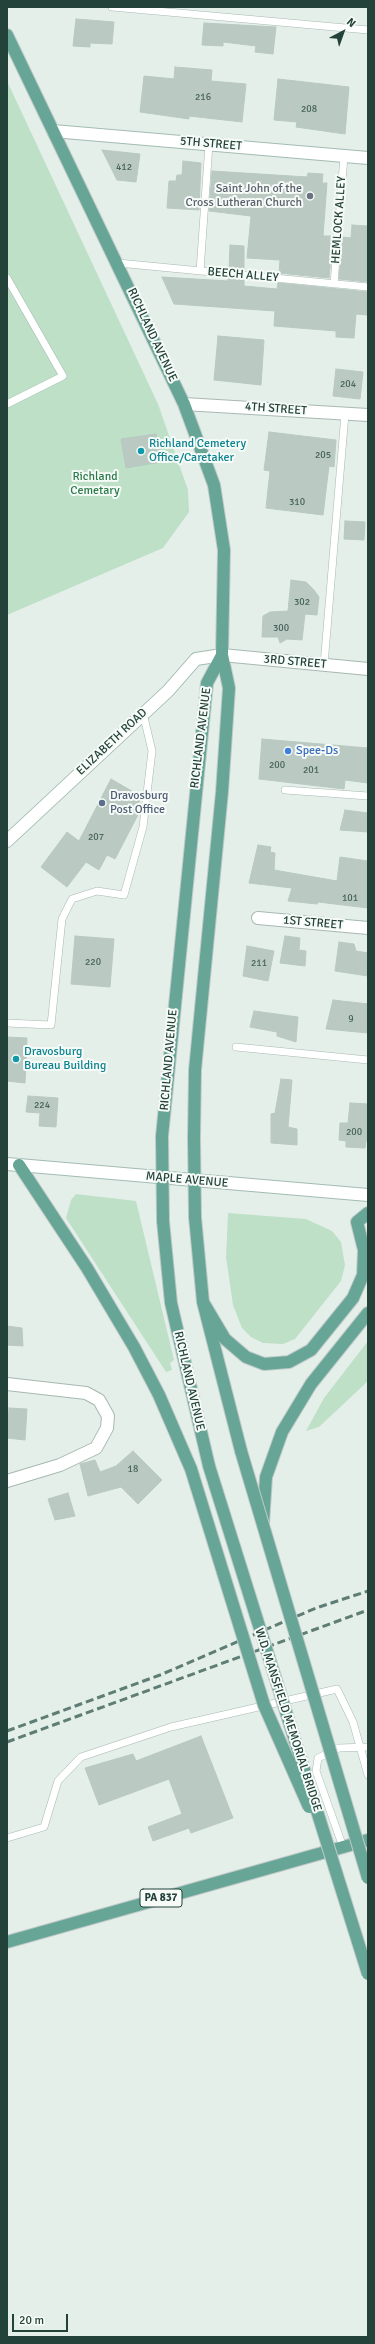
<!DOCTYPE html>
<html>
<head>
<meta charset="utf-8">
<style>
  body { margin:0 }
  #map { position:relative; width:375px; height:2344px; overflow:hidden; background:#e5efea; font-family:Signika,sans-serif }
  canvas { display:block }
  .frame { position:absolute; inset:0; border:8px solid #23423a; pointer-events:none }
  .north { position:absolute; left:323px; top:12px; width:40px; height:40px; -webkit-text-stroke:3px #f6fbf8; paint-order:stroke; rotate:41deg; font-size:11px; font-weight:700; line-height:16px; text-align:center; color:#23423a }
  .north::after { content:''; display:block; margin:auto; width:14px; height:18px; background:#23423a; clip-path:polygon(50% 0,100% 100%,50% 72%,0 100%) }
  .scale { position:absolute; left:12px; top:2314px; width:56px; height:18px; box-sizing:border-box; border:2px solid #23423a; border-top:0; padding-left:5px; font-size:12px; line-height:14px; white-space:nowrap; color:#23423a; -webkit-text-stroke:3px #f6fbf8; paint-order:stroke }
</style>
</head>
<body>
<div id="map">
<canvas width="375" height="2344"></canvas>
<div class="frame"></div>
<div class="north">N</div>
<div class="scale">20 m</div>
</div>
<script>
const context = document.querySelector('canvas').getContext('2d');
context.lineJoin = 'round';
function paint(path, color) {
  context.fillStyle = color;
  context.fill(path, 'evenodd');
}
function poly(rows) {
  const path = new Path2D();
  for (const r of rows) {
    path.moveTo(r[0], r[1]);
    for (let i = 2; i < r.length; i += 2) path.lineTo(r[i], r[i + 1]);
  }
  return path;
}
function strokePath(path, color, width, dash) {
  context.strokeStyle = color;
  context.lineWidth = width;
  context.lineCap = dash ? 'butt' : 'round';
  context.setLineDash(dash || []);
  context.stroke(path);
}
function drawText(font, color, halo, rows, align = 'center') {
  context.font = font + ' Signika,sans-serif';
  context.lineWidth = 4;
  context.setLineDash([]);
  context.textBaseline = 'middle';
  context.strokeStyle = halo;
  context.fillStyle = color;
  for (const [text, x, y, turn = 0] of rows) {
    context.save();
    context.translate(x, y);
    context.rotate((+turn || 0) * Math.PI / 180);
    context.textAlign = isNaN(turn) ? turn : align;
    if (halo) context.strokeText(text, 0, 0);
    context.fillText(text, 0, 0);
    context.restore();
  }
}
const green = poly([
  [7,81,158,404,188,490,189,512,163,548,7,615],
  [76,1194,136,1201,174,1360,170,1363,172,1370,166,1372,66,1218,71,1200],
  [228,1213,306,1219,332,1231,341,1242,345,1265,341,1281,295,1339,283,1344,263,1343,251,1337,242,1328,233,1305,226,1257],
  [368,1341,368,1381,319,1427,306,1431,324,1398]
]);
const building = poly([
  [76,19,114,22,112,44,90,43,90,47,73,46,76,19],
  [204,23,276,27,273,54,255,52,256,46,223,42,223,46,202,45,204,23],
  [175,67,212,70,211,81,246,84,242,122,189,116,189,119,140,112,144,76,174,79,175,67],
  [278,79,349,87,345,134,296,127,297,122,274,120,278,79],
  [102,150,140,154,136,182,117,180,102,150],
  [183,161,201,163,199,210,167,208,169,181,176,181,177,175,182,175,183,161],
  [212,171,307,177,308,173,323,174,322,183,327,183,323,236,333,236,329,278,279,273,280,260,247,258,251,216,209,211,212,171],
  [352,225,368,226,368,282,339,279,343,237,351,238,352,225],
  [230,245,244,246,244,270,229,269,230,245],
  [162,277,228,281,228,279,244,280,244,286,277,289,278,283,368,292,367,315,356,314,354,338,336,337,336,331,274,326,275,311,174,304,162,277],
  [218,336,264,340,261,385,214,380,218,336],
  [336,369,363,372,360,399,333,396,336,369],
  [269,432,336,440,334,467,329,466,323,515,266,508,270,471,264,470,269,432],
  [156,434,161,462,126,468,121,439,156,434],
  [345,521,365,522,364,540,344,539,345,521],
  [291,580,306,582,314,590,319,597,317,615,305,614,302,640,287,639,280,643,278,637,262,637,263,616,270,612,288,611,291,580],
  [262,739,368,748,368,783,345,780,344,789,259,779,262,739],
  [111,779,142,797,137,806,140,808,140,811,115,859,107,855,99,870,86,862,67,887,41,867,67,832,79,841,111,779],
  [345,810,368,813,368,832,340,830,345,810],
  [258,845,271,847,270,852,275,853,274,870,337,881,340,857,368,861,368,908,318,902,317,904,288,901,292,888,249,883,258,845],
  [75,936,114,939,110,987,71,984,75,936],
  [285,936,300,938,299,950,306,951,305,966,280,963,285,936],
  [339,942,354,944,356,951,368,953,368,976,335,971,339,942],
  [247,946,274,951,268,981,243,976,247,946],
  [333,1000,368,1004,368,1033,326,1029,333,1000],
  [254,1011,298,1017,296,1042,277,1036,277,1032,250,1027,254,1011],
  [7,1037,27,1038,25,1083,7,1081,7,1037],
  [281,1079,292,1080,288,1127,297,1129,297,1145,271,1143,271,1114,275,1113,281,1079],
  [28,1096,58,1098,56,1127,39,1126,40,1113,26,1112,28,1096],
  [350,1103,368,1104,368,1141,366,1141,365,1148,346,1147,346,1141,339,1140,340,1123,348,1123,350,1103],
  [7,1326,22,1328,23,1346,7,1345,7,1326],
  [9,1408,27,1409,25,1440,7,1438,9,1408],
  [133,1451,162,1480,138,1504,121,1487,88,1496,80,1464,95,1460,100,1472,116,1466,133,1451],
  [68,1493,75,1516,55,1520,48,1499,68,1493],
  [201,1736,233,1818,191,1833,189,1828,153,1841,148,1827,182,1814,169,1779,99,1805,85,1768,133,1754,136,1761,201,1736]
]);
const lane = poly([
  [112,7,368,30],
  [118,263,368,287],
  [200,271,209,144],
  [7,278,63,376,7,404],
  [334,284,344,156],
  [324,665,345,414],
  [285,790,368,796],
  [7,1023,51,1025,62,919,72,899,97,891,124,895,143,827,152,751,143,713],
  [236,1047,368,1060],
  [7,1838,44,1827,58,1781,81,1757,171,1727,337,1689,353,1722,368,1775],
  [343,1847,316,1771,318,1758,339,1748,368,1747]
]);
const street = poly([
  [184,404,368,415],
  [222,655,368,669],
  [258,918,368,928],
  [7,1384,86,1393,99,1400,108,1416,107,1428,96,1448,60,1465,7,1481]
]);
const secondary = poly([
  [53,131,368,158],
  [7,841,168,691,196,659,222,655],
  [7,1164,368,1195]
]);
const primary = poly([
  [7,35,184,404,214,485,224,550,222,655,229,688,222,792,195,1070,194,1138],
  [162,1136,207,683,222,655],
  [19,1165,87,1268,134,1347,159,1395,191,1469],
  [195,1217,203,1302,241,1451],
  [163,1221,171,1303,209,1466],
  [203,1302,225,1339,246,1357,264,1364,289,1362,311,1350,353,1298,363,1275,364,1250,357,1222,368,1213],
  [263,1524,266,1477,282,1432,311,1384,368,1313],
  [7,1942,368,1840]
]);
const rail = poly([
  [7,1731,160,1675,316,1608,368,1591],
  [7,1742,368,1610]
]);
const primaryBridge = poly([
  [162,1136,163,1221],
  [194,1138,195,1217],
  [241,1451,368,1878],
  [209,1466,368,1974],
  [191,1469,264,1705,309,1807]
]);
const markers = [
  [310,196,4,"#6b7280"],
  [141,451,4,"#0f9aa8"],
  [288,751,4,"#3f7fe0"],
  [102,803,4,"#5c6f8a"],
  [16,1059,4,"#0f9aa8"]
];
const numberNames = [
  ["216",203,97],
  ["208",309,109],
  ["412",124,167],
  ["204",348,384],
  ["205",323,455],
  ["310",297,502],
  ["302",302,602],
  ["300",281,628],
  ["200",277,765],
  ["201",311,770],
  ["207",96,837],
  ["101",350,898],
  ["220",93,962],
  ["211",259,963],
  ["9",351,1019],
  ["224",42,1105],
  ["200",354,1132],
  ["18",133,1469]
];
const shields = [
  [161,1898,42]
];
const shieldNames = [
  ["PA 837",161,1898]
];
const streetNames = [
  ["5TH STREET",211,144,5],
  ["HEMLOCK ALLEY",339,220,-86],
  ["BEECH ALLEY",243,275,5],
  ["RICHLAND AVENUE",152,335,65],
  ["4TH STREET",276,409,4],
  ["3RD STREET",295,662,5],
  ["RICHLAND AVENUE",201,738,-83],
  ["ELIZABETH ROAD",112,742,-43],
  ["1ST STREET",313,923,5],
  ["RICHLAND AVENUE",169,1060,-85],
  ["MAPLE AVENUE",187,1180,5],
  ["RICHLAND AVENUE",189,1381,77],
  ["W.D. MANSFIELD MEMORIAL BRIDGE",288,1720,72]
];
const worshipNames = [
  ["Saint John of the",302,189],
  ["Cross Lutheran Church",302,203]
];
const cultureNames = [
  ["Richland Cemetery",149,444],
  ["Office/Caretaker",149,458],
  ["Dravosburg",24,1052],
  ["Bureau Building",24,1066]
];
const parkNames = [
  ["Richland",95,477],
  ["Cemetary",95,491]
];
const shopNames = [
  ["Spee-Ds",296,751]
];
const serviceNames = [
  ["Dravosburg",110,796],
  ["Post Office",110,810]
];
paint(green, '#bde0c7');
paint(building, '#bacac3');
strokePath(building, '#b7c9c2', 1);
strokePath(lane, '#a7b8b2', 8);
strokePath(street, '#a7b8b2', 14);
strokePath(secondary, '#a2bbb3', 14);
strokePath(primary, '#c1cac8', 14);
strokePath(lane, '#fff', 7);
strokePath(street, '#fff', 12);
strokePath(secondary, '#fff', 12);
strokePath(primary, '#67a697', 12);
strokePath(rail, '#5e7d75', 3, [8, 4]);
strokePath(primaryBridge, '#c1cac8', 14, []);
strokePath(primaryBridge, '#67a697', 12);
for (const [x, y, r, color] of markers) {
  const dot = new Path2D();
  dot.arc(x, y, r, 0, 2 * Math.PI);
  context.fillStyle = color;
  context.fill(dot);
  strokePath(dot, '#f6fbf8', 1.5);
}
drawText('10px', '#49645c', null, numberNames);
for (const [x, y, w] of shields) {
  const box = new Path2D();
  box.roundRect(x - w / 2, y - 9, w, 18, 3);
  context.fillStyle = '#f6fbf8';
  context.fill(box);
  strokePath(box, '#23423a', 1);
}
drawText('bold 11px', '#23423a', null, shieldNames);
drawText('12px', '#23423a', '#f6fbf8', streetNames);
drawText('12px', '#5b616d', '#f6fbf8', worshipNames, 'right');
drawText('12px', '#0d838f', '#f6fbf8', cultureNames, 'left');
drawText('12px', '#2b7b4b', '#f6fbf8', parkNames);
drawText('12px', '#366cbe', '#f6fbf8', shopNames, 'left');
drawText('12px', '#4e5e75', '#f6fbf8', serviceNames, 'left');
</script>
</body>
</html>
